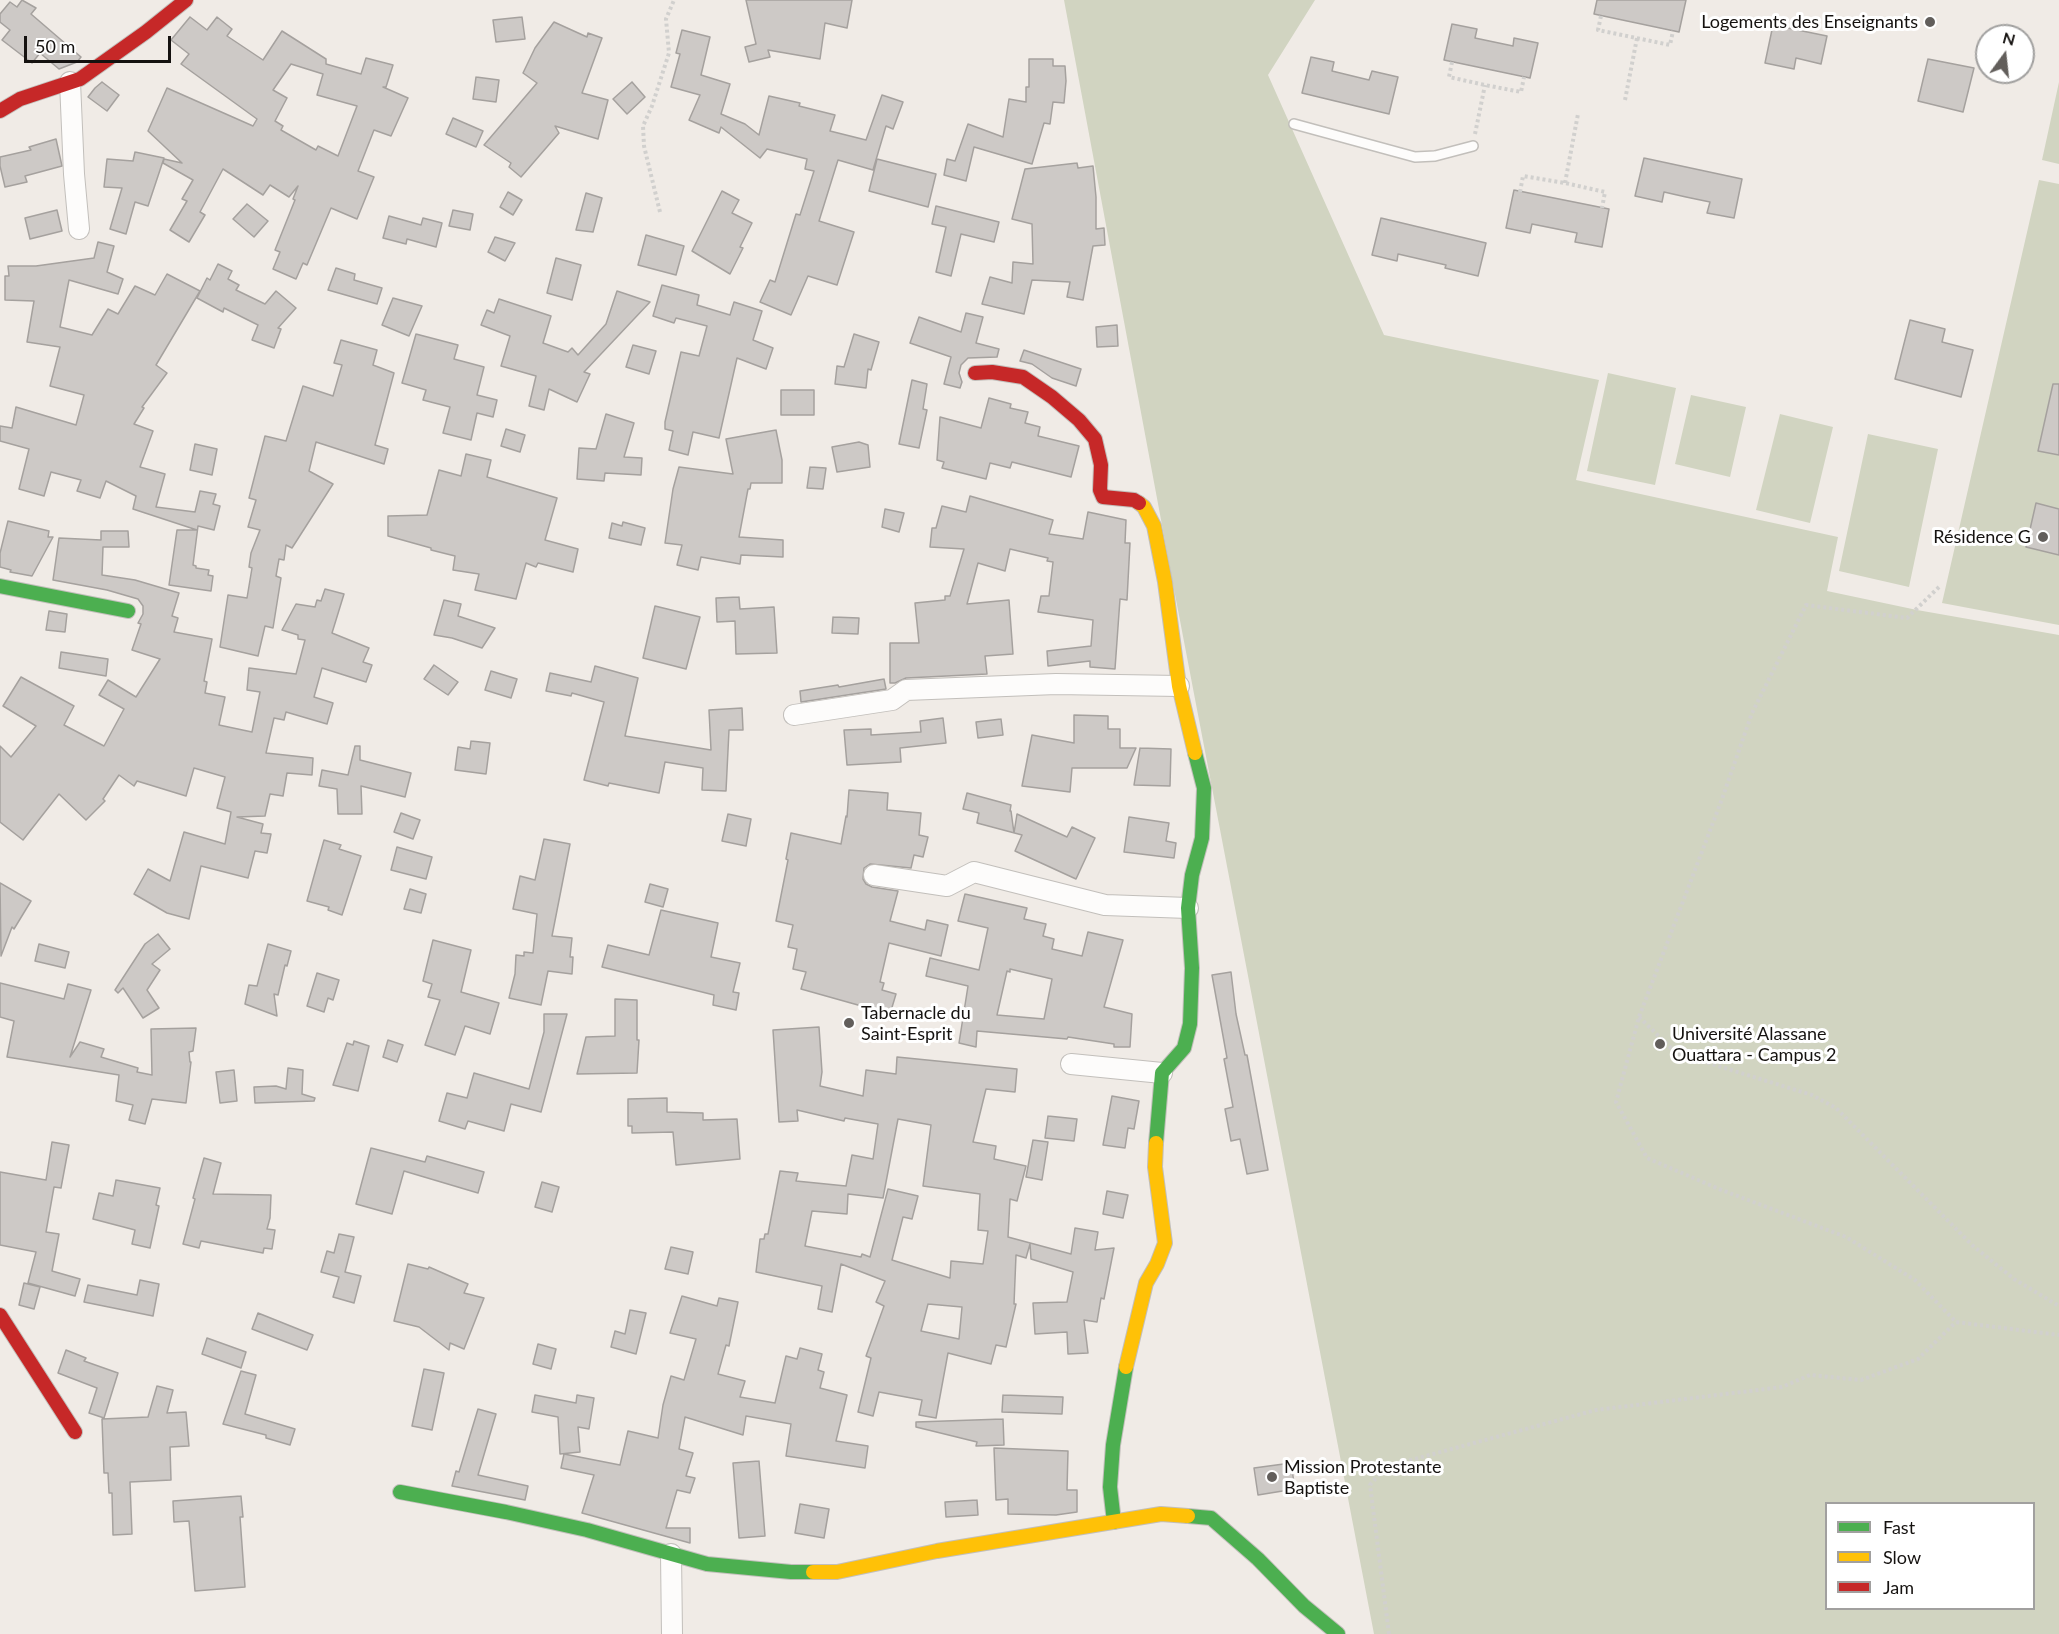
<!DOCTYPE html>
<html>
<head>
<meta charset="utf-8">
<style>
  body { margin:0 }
  #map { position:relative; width:2059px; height:1634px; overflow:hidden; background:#f0ebe6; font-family:Lato,sans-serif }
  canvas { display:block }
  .legend { position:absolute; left:1825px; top:1502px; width:210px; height:108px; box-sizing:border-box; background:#fff; border:2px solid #a1a09f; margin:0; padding:8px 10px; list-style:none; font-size:18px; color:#151210 }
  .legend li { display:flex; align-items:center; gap:12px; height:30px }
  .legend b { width:30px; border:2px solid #a1a09f }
  .north { position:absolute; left:1975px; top:24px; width:60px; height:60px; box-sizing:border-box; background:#fff; border:2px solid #a1a09f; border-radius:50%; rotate:15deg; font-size:16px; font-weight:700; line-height:24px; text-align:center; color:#151210 }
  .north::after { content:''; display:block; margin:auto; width:21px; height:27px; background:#625e5b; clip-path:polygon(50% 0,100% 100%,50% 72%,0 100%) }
  .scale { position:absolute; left:24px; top:36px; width:147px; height:27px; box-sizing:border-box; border:3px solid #151210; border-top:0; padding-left:8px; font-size:18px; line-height:21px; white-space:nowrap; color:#151210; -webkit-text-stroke:4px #fff; paint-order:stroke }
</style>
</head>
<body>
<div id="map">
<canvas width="2059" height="1634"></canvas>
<ul class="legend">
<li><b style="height:8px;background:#4caf50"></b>Fast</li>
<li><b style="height:8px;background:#ffc107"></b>Slow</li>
<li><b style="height:8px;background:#c62828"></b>Jam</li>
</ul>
<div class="north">N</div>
<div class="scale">50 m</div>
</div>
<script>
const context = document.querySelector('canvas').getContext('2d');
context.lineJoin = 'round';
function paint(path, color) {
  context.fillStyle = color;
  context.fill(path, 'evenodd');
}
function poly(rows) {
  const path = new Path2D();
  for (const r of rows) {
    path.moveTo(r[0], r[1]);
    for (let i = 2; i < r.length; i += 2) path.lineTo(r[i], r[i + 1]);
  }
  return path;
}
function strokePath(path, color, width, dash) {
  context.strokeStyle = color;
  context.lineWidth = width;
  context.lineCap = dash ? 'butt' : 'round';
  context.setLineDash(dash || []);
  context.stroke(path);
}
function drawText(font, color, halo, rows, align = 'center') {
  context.font = font + ' Lato,sans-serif';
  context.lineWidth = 6;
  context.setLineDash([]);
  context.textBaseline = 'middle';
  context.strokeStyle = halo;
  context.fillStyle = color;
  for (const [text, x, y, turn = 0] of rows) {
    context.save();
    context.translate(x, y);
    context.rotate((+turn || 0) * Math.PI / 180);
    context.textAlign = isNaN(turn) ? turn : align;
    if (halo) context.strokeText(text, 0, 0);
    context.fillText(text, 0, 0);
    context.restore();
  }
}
const green = poly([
  [1064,0,1315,0,1268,75,1384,335,1599,380,1576,480,1838,537,1827,591,1917,610,2059,635,2059,1634,1374,1634,1173,584],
  [1826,1504,2034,1504,2034,1608,1826,1608],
  [2059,82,2059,164,2042,160],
  [2039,180,2059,184,2059,509,2036,504,2026,547,2059,555,2059,625,1942,603],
  [1608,373,1676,388,1655,485,1587,471],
  [1691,395,1746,407,1730,477,1675,464],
  [1780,414,1833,427,1810,523,1756,510],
  [1868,434,1938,449,1909,587,1839,571]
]);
const building = poly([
  [22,0,36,8,31,14,81,57,77,62,59,69,40,53,32,63,2,40,10,30,0,22,0,14,10,2,17,7,22,0],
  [746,0,852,0,847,28,825,23,820,59,768,50,770,57,749,62,745,47,756,44,746,0],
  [1597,0,1686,0,1679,32,1594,14,1597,0],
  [190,17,207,30,217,17,232,29,227,36,263,60,282,31,326,59,326,64,361,74,366,58,393,65,386,87,383,87,408,98,391,136,374,130,358,171,374,177,357,219,331,208,307,265,303,263,296,279,273,269,280,252,275,250,295,200,293,199,298,186,289,197,270,185,263,195,223,169,200,212,205,215,189,242,170,230,187,201,182,199,193,180,163,163,164,159,182,163,148,131,167,88,253,126,257,119,181,64,189,54,171,40,190,17],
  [291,64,323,74,317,95,357,106,338,156,318,146,316,150,281,130,283,126,275,121,287,98,273,90,291,64],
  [522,17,525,39,496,42,493,20,522,17],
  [554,22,587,37,588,33,602,38,582,93,608,100,598,139,555,126,559,133,521,177,509,167,511,163,484,145,537,83,523,73,535,48,554,22],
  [1452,24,1477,29,1475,38,1513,46,1514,38,1538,43,1530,78,1444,60,1452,24],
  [1773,25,1827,36,1821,64,1796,58,1794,69,1765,63,1773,25],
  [682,30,710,37,701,75,730,84,721,114,745,124,759,135,769,96,800,103,799,106,835,115,830,131,866,140,882,95,903,102,893,129,886,126,873,170,838,160,819,221,854,232,837,285,808,276,791,315,760,302,770,280,775,282,796,214,800,215,814,171,805,169,807,159,767,149,760,158,721,127,719,133,689,120,700,95,671,87,680,54,676,53,682,30],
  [1311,57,1334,62,1332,71,1369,80,1372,71,1398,77,1389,114,1302,93,1311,57],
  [1029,59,1053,59,1053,66,1065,66,1066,81,1064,103,1053,102,1050,124,1044,123,1032,164,974,147,966,181,944,175,947,159,955,161,968,124,1003,137,1009,99,1026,102,1026,87,1029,87,1029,59],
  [1928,59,1974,68,1963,112,1918,101,1928,59],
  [476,77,499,80,496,102,473,99,476,77],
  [102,82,119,95,107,111,88,97,95,88,102,82],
  [632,82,645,97,627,114,613,99,632,82],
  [453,118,483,131,476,147,446,134,453,118],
  [56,139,62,166,25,176,27,182,5,187,0,166,0,157,31,150,29,147,56,139],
  [135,152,164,158,148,206,135,202,126,234,110,229,122,188,104,187,107,159,133,161,135,152],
  [1644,158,1742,179,1734,218,1707,213,1710,202,1686,197,1664,192,1662,202,1635,196,1644,158],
  [877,159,936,174,928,207,869,191,877,159],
  [1077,163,1078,168,1093,166,1096,197,1096,229,1104,228,1105,245,1093,246,1083,300,1067,297,1070,282,1032,280,1024,314,982,304,990,277,1012,283,1013,262,1033,264,1032,224,1012,219,1025,169,1077,163],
  [1514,190,1609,209,1602,247,1575,242,1577,233,1532,224,1530,233,1506,228,1514,190],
  [722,191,739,200,732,213,752,223,740,247,743,248,730,274,692,251,722,191],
  [508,192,522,200,513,215,500,207,508,192],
  [586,193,602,198,593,232,576,230,586,193],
  [247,204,268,221,254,237,233,219,247,204],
  [936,206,999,222,994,242,961,234,951,276,936,272,946,227,932,224,936,206],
  [57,210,62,231,30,239,25,218,57,210],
  [453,210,473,214,470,230,449,226,453,210],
  [389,216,421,225,423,218,442,223,436,247,407,239,406,244,383,238,389,216],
  [1381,218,1486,243,1478,276,1445,268,1446,265,1398,254,1397,261,1372,255,1381,218],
  [646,235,684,246,676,275,638,265,646,235],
  [495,237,515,243,505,261,488,252,495,237],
  [98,242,114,246,107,272,123,279,118,294,69,280,60,327,92,335,108,309,118,314,135,286,155,295,167,274,200,291,156,365,167,373,142,407,144,408,134,424,153,431,140,467,165,474,156,507,195,512,200,491,216,494,213,504,220,506,214,530,198,526,193,565,196,566,196,568,209,570,208,575,213,576,211,591,169,585,177,530,197,530,133,509,136,496,106,481,100,498,77,491,81,480,51,472,44,496,19,489,29,449,0,441,0,426,12,428,16,407,76,425,84,395,50,386,60,347,27,342,34,301,5,300,5,276,9,276,8,266,36,266,94,258,98,242],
  [556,258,581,265,572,300,547,293,556,258],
  [218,264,232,271,228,279,239,285,236,290,265,304,276,291,296,308,278,328,281,329,274,348,252,340,258,325,224,308,223,312,197,298,207,278,210,280,218,264],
  [336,268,355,274,354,280,382,288,377,304,328,290,336,268],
  [662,285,699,295,697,305,730,315,734,302,762,311,753,340,773,348,766,369,737,358,719,438,693,432,688,455,669,450,673,431,665,429,665,422,681,352,699,356,707,326,676,318,674,323,653,316,662,285],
  [617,291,650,302,584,372,590,374,577,402,549,389,544,410,529,406,536,376,501,366,510,336,481,325,487,310,494,313,499,299,551,316,543,343,568,352,572,348,578,355,606,324,617,291],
  [393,298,422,306,409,336,382,325,393,298],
  [966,313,983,317,976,343,999,349,997,357,968,358,961,365,959,373,962,382,960,388,944,384,951,357,910,343,919,317,961,332,966,313],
  [1910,320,1945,329,1942,342,1973,350,1961,397,1895,379,1910,320],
  [1117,325,1118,346,1097,347,1096,327,1117,325],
  [416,334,458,345,454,359,484,367,477,395,497,400,493,417,477,413,471,440,443,433,450,407,423,400,426,390,402,383,416,334],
  [854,334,879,342,871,370,868,369,866,388,835,384,837,366,844,367,854,334],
  [341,340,377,350,373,365,394,373,375,445,388,449,384,464,316,442,309,471,333,484,292,548,286,545,284,560,279,559,276,576,281,578,273,628,265,626,258,656,220,647,228,595,247,598,252,568,249,567,251,553,260,530,248,527,256,500,249,498,265,436,286,441,303,386,333,396,342,365,334,363,341,340],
  [633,345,656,351,649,374,626,367,633,345],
  [1024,350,1081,369,1076,386,1052,378,1032,364,1020,361,1024,350],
  [912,380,927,384,923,409,927,410,919,448,899,444,912,380],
  [2053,384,2059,384,2059,455,2038,451,2053,384],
  [781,390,814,390,814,415,781,415,781,390],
  [989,398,1011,404,1010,408,1028,412,1025,423,1040,427,1038,436,1079,446,1071,477,1012,462,1010,468,990,463,986,479,942,468,944,462,937,460,940,417,981,428,989,398],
  [606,414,634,423,624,457,642,458,641,475,605,473,604,481,577,479,579,448,596,449,606,414],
  [506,429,525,435,520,452,501,446,506,429],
  [776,430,782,460,782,483,751,483,750,489,748,489,739,537,783,540,783,557,741,555,740,564,701,557,698,570,677,565,682,545,665,543,673,489,679,467,733,474,726,439,776,430],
  [859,442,868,445,870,467,837,472,832,447,859,442],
  [195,444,217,449,212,475,190,470,195,444],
  [466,454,491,460,487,477,557,498,545,540,578,549,573,572,538,563,536,567,526,563,516,599,475,590,479,574,453,570,455,556,431,550,431,548,388,536,388,516,427,515,439,470,461,476,466,454],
  [810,467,826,468,823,489,807,488,810,467],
  [970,496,1053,520,1049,534,1083,539,1088,512,1126,520,1125,543,1130,543,1127,600,1120,599,1115,669,1090,667,1090,661,1048,666,1047,651,1091,646,1093,620,1038,612,1041,596,1049,596,1053,562,1047,561,1048,558,1010,549,1005,571,978,563,967,604,1009,600,1013,654,985,656,987,674,906,678,895,683,890,683,890,643,919,643,915,603,945,600,945,596,950,596,964,549,930,547,932,528,936,528,942,506,966,512,970,496],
  [2036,503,2059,509,2059,555,2026,547,2036,503],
  [885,509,904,513,899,532,882,527,885,509],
  [8,521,49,531,48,537,53,537,32,576,10,572,11,570,0,567,0,553,8,521],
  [623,522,645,528,641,545,609,538,612,523,622,526,623,522],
  [101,531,128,531,129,547,103,547,102,575,135,580,179,593,172,616,178,618,174,632,212,639,204,681,207,682,205,693,225,697,219,725,252,732,260,692,247,690,249,668,296,674,305,640,298,639,298,635,282,630,296,604,315,607,317,600,321,601,325,589,344,594,332,633,369,648,363,662,372,665,366,682,322,668,314,697,333,703,327,724,286,712,284,720,274,718,266,753,313,758,312,775,287,773,283,796,270,794,265,816,237,817,263,824,261,833,271,834,267,853,255,851,248,878,201,866,189,919,167,913,134,894,148,869,170,881,184,832,225,844,231,812,217,808,225,777,194,768,186,796,137,781,134,786,119,775,103,799,105,801,86,820,59,794,23,840,0,822,0,746,11,757,36,726,3,706,21,677,74,706,64,725,104,746,124,709,99,695,108,680,136,697,160,659,132,650,141,624,138,623,143,614,143,606,138,599,107,590,53,580,59,538,101,540,101,531],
  [739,597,740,609,774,607,777,653,736,654,735,621,717,622,716,598,739,597],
  [444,600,461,604,458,616,495,628,482,648,452,638,434,635,444,600],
  [655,606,700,617,686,669,643,658,655,606],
  [49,611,67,614,65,632,46,630,49,611],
  [833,617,859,618,858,634,832,633,833,617],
  [61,652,108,659,106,676,59,668,61,652],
  [434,665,458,682,448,695,424,679,434,665],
  [595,666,638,678,625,736,711,750,709,710,742,708,743,730,729,730,726,791,702,790,703,768,665,762,659,793,609,783,608,786,584,780,604,702,572,693,571,696,546,691,550,673,591,682,595,666],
  [491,671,517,679,511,698,485,690,491,671],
  [884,679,886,689,801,702,800,691,838,685,839,687,884,679],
  [1074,715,1108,716,1108,729,1120,729,1120,748,1136,748,1127,768,1072,768,1070,792,1022,786,1032,735,1074,743,1074,715],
  [943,718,946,743,900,748,901,762,847,765,844,730,871,729,871,735,921,732,920,721,943,718],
  [1001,719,1003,735,978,738,976,722,1001,719],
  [471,741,490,743,486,774,455,770,458,747,470,749,471,741],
  [355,746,360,746,360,760,411,773,405,797,361,786,362,814,338,814,337,789,319,786,322,770,348,775,355,746],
  [1140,748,1171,749,1170,786,1134,785,1140,748],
  [849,790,888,793,887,810,921,813,919,835,928,837,923,857,914,855,911,868,870,864,864,868,863,879,866,884,872,887,898,891,890,921,925,930,927,920,948,925,941,956,889,943,880,982,884,983,882,990,896,994,890,1014,801,989,806,972,793,969,797,949,788,947,793,925,776,921,788,860,786,859,791,833,841,844,846,816,847,817,849,790],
  [967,793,1011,805,1010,811,1011,811,1014,833,1017,814,1067,837,1072,827,1095,838,1076,879,1015,851,1022,835,977,823,979,813,963,809,967,793],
  [401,813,420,820,413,839,394,832,401,813],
  [728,814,751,819,746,846,722,841,728,814],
  [1129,817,1169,823,1166,841,1176,843,1174,858,1124,852,1129,817],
  [544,839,570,844,552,936,572,938,570,957,573,957,572,974,548,971,541,1005,509,998,515,974,516,955,524,956,524,952,533,953,537,914,513,909,520,876,535,880,544,839],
  [324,840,341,845,339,849,361,856,342,915,328,910,329,907,307,901,324,840],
  [397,847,432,857,426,879,391,870,397,847],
  [0,883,31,901,14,929,12,927,1,956,0,883],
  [650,884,668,889,663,907,645,902,650,884],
  [410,889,426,894,421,913,404,909,410,889],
  [965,894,1027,908,1024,919,1046,924,1043,936,1054,939,1052,949,1082,956,1088,932,1123,940,1104,1007,1132,1014,1130,1047,1114,1047,1114,1044,1068,1037,1067,1039,977,1031,976,1047,959,1043,968,986,926,976,930,958,979,970,988,928,958,921,965,894],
  [1010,969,1052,979,1044,1019,997,1015,1007,971,1010,972,1010,969],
  [661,910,718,923,711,957,740,963,733,992,739,993,736,1010,713,1005,714,995,602,967,608,945,649,955,661,910],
  [158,934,170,949,152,964,160,970,147,990,159,1008,143,1018,123,988,118,993,115,990,145,944,158,934],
  [433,940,471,950,461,992,499,1003,490,1034,465,1026,455,1055,425,1045,440,1000,428,997,432,984,423,981,433,940],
  [39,944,69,952,65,968,35,961,39,944],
  [268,944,291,951,287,966,285,965,278,995,274,994,277,1016,245,1004,249,985,257,986,268,944],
  [1231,972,1236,1014,1245,1055,1247,1055,1268,1170,1247,1174,1240,1139,1231,1141,1225,1109,1233,1107,1224,1059,1227,1058,1212,975,1231,972],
  [317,973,339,980,333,1000,328,998,324,1012,307,1006,317,973],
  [0,983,64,999,68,984,91,990,70,1057,80,1042,104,1049,101,1057,138,1068,137,1072,152,1075,151,1029,196,1028,193,1051,189,1052,190,1062,191,1062,186,1103,152,1099,145,1124,129,1120,133,1105,116,1101,119,1075,7,1057,14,1021,0,1017,0,983],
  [615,999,637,1000,637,1040,639,1040,637,1073,577,1074,586,1037,615,1036,615,999],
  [544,1014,567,1014,541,1112,511,1104,504,1131,468,1121,465,1129,439,1121,447,1093,467,1098,474,1073,529,1089,544,1032,544,1014],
  [819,1027,822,1072,820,1086,863,1096,866,1070,896,1074,897,1057,1017,1069,1015,1092,986,1089,973,1142,996,1146,994,1159,1026,1166,1017,1201,1010,1199,1008,1237,1071,1254,1075,1228,1098,1232,1095,1250,1114,1248,1104,1299,1101,1298,1097,1322,1084,1320,1088,1353,1068,1354,1067,1332,1035,1334,1033,1303,1067,1302,1073,1272,1031,1259,1030,1244,1026,1258,1016,1255,1014,1304,1016,1304,1006,1347,996,1345,991,1364,948,1353,936,1418,919,1415,922,1400,879,1392,873,1416,858,1412,871,1358,866,1356,884,1306,876,1302,885,1281,841,1264,832,1312,818,1309,822,1286,756,1272,760,1239,764,1239,765,1234,768,1234,780,1171,798,1173,796,1181,846,1186,852,1155,873,1159,878,1124,845,1118,844,1121,797,1110,798,1121,779,1122,773,1030,819,1027],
  [898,1119,931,1125,923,1186,980,1194,978,1230,988,1231,983,1264,951,1261,950,1278,892,1260,903,1217,912,1219,918,1196,888,1189,870,1257,862,1254,861,1257,805,1246,812,1211,847,1214,848,1194,883,1198,898,1119],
  [928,1304,962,1307,959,1339,921,1331,928,1304],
  [388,1040,403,1045,397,1062,383,1057,388,1040],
  [354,1041,369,1046,358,1091,333,1085,347,1043,353,1045,354,1041],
  [288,1068,303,1070,302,1094,315,1098,314,1101,255,1103,254,1087,276,1086,286,1089,288,1068],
  [234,1070,237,1101,220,1103,216,1072,234,1070],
  [1112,1096,1139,1101,1134,1129,1128,1128,1125,1148,1103,1145,1112,1096],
  [667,1098,667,1112,703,1113,703,1120,737,1119,740,1159,676,1165,673,1132,632,1133,632,1126,628,1126,628,1099,667,1098],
  [1048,1116,1077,1119,1074,1141,1045,1138,1048,1116],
  [1033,1140,1048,1142,1042,1180,1026,1177,1033,1140],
  [52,1142,69,1145,61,1188,54,1187,46,1232,59,1234,52,1271,80,1279,75,1296,28,1283,36,1252,0,1245,0,1172,46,1180,52,1142],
  [371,1148,425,1162,427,1156,484,1172,478,1193,404,1171,392,1214,356,1204,371,1148],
  [204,1158,221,1163,213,1194,271,1195,270,1218,267,1229,275,1230,272,1249,264,1248,263,1253,201,1241,199,1248,183,1244,195,1199,193,1198,204,1158],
  [116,1180,160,1188,156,1205,159,1206,150,1248,132,1244,135,1230,93,1219,99,1193,113,1196,116,1180],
  [542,1182,559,1187,552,1212,535,1207,542,1182],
  [1107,1191,1128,1195,1123,1218,1103,1214,1107,1191],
  [339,1234,354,1237,345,1272,361,1276,354,1303,333,1297,339,1277,321,1272,327,1251,334,1253,339,1234],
  [671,1247,693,1252,688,1274,665,1269,671,1247],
  [408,1264,428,1269,429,1267,468,1284,464,1293,484,1298,464,1349,450,1343,449,1350,419,1327,394,1321,408,1264],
  [140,1280,159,1284,153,1316,84,1302,88,1285,137,1295,140,1280],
  [24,1283,40,1287,34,1309,19,1305,24,1283],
  [682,1296,717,1306,719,1298,738,1302,729,1346,726,1345,718,1374,745,1381,740,1397,775,1403,786,1356,797,1359,800,1348,822,1354,818,1370,824,1372,820,1388,847,1395,836,1441,868,1446,865,1468,786,1456,791,1424,746,1416,743,1435,685,1417,679,1449,693,1453,686,1476,695,1478,690,1493,677,1490,666,1528,690,1528,690,1543,582,1513,594,1475,561,1468,564,1454,620,1465,628,1431,658,1438,663,1405,671,1376,684,1380,696,1339,670,1333,682,1296],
  [630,1310,646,1313,636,1354,611,1347,615,1331,625,1334,630,1310],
  [258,1313,313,1335,307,1350,252,1329,258,1313],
  [207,1338,246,1352,241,1368,202,1354,207,1338],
  [538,1344,556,1349,551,1369,533,1364,538,1344],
  [66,1350,86,1358,84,1361,118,1373,104,1418,89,1413,97,1388,58,1373,66,1350],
  [424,1369,444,1373,432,1430,412,1426,424,1369],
  [241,1371,256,1375,245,1414,295,1429,290,1445,266,1438,266,1435,223,1424,241,1371],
  [157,1386,173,1390,167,1413,186,1412,189,1446,170,1447,171,1480,130,1482,132,1534,113,1535,112,1493,109,1493,108,1473,104,1473,102,1419,148,1417,157,1386],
  [535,1395,576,1403,577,1395,594,1398,589,1429,578,1427,580,1452,560,1454,558,1417,532,1412,535,1395],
  [1003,1395,1063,1397,1062,1414,1002,1412,1003,1395],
  [478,1409,496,1414,478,1475,528,1486,525,1500,452,1486,456,1471,459,1472,478,1409],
  [1003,1419,1004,1445,976,1446,977,1442,916,1427,916,1422,1003,1419],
  [994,1448,1068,1451,1067,1490,1077,1490,1077,1512,1056,1515,1008,1514,1008,1499,996,1500,994,1448],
  [759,1461,765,1536,739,1538,733,1463,759,1461],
  [1291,1463,1295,1489,1258,1495,1254,1468,1291,1463],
  [241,1496,243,1517,240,1517,245,1587,195,1591,189,1521,174,1522,173,1501,241,1496],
  [977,1500,978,1515,946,1517,945,1502,977,1500],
  [800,1504,829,1509,824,1538,795,1533,800,1504]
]);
const path = poly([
  [1601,16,1598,30,1670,45,1673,31],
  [1452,62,1449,77,1485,85,1521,92,1524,77],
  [1625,100,1637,38],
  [1475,134,1485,85],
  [1565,183,1578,114],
  [1520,192,1523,176,1565,183,1605,192,1602,208],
  [660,212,644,146,643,126,652,106,669,53,666,19,674,0],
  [1939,587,1907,618,1806,605,1752,713,1722,799,1639,1017,1616,1102,1647,1158,1719,1189,1846,1237,1915,1280,1956,1322,2059,1335],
  [1639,1017,1676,1053,1812,1095,1836,1108,1972,1245,2014,1279,2059,1306],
  [1389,1634,1370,1485,1382,1471,1400,1463,1596,1410,1782,1387,1810,1375,1861,1380,1918,1359,1956,1322]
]);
const lane = poly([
  [1294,124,1415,157,1435,156,1473,146]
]);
const street = poly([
  [70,82,74,174,79,229],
  [794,715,892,700,906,690,1056,684,1179,686],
  [874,875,947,886,974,872,1105,905,1188,908],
  [1071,1064,1162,1073],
  [671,1554,672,1634]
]);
const fast = poly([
  [0,586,128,611],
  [1156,1143,1162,1073,1184,1048,1190,1024,1192,968,1188,908,1192,875,1202,838,1204,788,1195,753],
  [400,1492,506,1512,587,1530,707,1564,791,1572,813,1572],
  [1188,1516,1211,1518,1258,1559,1304,1606,1338,1634],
  [1114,1522,1110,1487,1113,1445,1126,1367]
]);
const slow = poly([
  [1139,503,1144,507,1154,526,1165,582,1179,686,1195,753],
  [1126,1367,1146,1283,1157,1264,1165,1243,1155,1167,1156,1143],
  [813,1572,837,1572,937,1551,1161,1514,1188,1516]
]);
const jam = poly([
  [0,111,20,99,80,79,146,32,186,0],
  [975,373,992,372,1023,377,1052,397,1079,420,1095,439,1101,465,1100,490,1103,497,1134,500,1139,503],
  [0,1315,75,1432]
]);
const markers = [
  [1930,22,6,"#625e5b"],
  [2043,537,6,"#625e5b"],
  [849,1023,6,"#625e5b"],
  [1660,1044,6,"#625e5b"],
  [1272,1477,6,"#625e5b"]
];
const poiNames = [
  ["Logements des Enseignants",1918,22,"right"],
  ["Résidence G",2031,537,"right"],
  ["Tabernacle du",861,1013],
  ["Saint-Esprit",861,1034],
  ["Université Alassane",1672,1034],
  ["Ouattara - Campus 2",1672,1055],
  ["Mission Protestante",1284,1467],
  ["Baptiste",1284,1488]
];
paint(green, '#d1d4c1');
paint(building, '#cdc9c6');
strokePath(building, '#a5a19e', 1.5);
strokePath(lane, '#c2bfbb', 12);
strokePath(street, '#c2bfbb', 22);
strokePath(fast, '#c2bfbb', 16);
strokePath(slow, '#c2bfbb', 16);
strokePath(jam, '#c2bfbb', 16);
strokePath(path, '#d1d0ce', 4, [3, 3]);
strokePath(lane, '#fdfcfb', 9);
strokePath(street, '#fdfcfb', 20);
strokePath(fast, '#4caf50', 14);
strokePath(slow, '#ffc107', 14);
strokePath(jam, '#c62828', 14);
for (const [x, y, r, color] of markers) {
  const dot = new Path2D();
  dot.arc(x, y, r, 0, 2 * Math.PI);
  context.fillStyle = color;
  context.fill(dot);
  strokePath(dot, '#fff', 2);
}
drawText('18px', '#151210', '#fff', poiNames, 'left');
</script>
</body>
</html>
